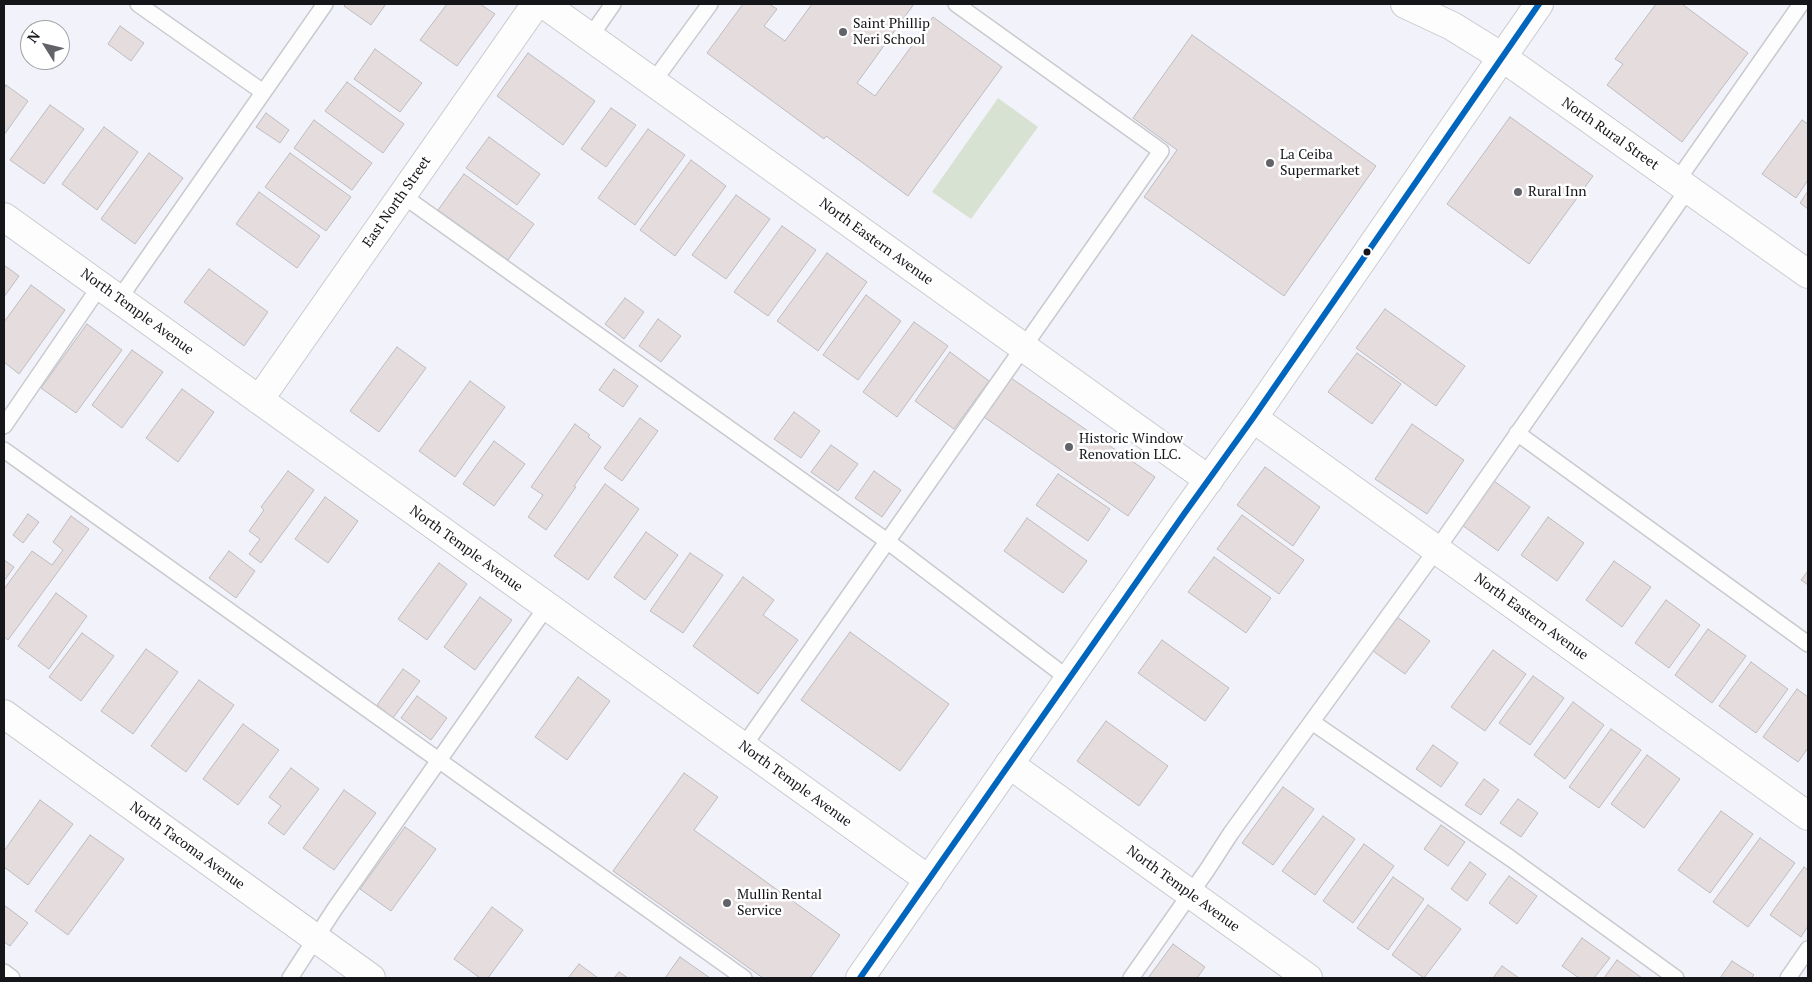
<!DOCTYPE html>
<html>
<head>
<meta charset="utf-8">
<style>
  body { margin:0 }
  #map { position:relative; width:1812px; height:982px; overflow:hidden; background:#f2f3fa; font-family:"PT Serif",serif }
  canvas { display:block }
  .frame { position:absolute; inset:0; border:5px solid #15161a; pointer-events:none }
  .north { position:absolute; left:20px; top:20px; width:50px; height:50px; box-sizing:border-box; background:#fff; border:1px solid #a1a2a3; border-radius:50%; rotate:306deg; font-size:14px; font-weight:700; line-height:20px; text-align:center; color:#15161a }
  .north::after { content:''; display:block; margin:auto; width:18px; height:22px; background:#626368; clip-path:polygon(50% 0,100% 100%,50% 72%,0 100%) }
</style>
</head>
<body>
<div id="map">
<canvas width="1812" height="982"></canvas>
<div class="frame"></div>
<div class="north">N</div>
</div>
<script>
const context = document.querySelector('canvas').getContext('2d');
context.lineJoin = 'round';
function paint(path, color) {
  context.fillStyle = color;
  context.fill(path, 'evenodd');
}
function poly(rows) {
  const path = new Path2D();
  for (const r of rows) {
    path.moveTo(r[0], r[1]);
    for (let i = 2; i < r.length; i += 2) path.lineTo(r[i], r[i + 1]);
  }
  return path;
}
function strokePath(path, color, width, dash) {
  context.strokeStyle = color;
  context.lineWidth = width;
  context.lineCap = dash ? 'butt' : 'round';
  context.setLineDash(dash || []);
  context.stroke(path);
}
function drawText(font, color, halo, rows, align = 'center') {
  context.font = font + ' "PT Serif",serif';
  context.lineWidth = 5;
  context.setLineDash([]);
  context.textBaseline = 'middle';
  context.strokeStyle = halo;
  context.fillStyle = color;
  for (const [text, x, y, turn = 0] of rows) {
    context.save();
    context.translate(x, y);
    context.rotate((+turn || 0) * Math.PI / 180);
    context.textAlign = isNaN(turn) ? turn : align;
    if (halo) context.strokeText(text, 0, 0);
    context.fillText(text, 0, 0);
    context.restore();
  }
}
const green = poly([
  [998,98,1038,127,971,219,932,192]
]);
const building = poly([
  [346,4,386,4,371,25,344,6,346,4],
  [447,4,480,4,495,14,457,66,420,40,447,4],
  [743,4,769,4,777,9,764,26,785,41,812,4,914,4,857,83,875,96,933,17,1002,67,908,196,826,136,824,139,707,53,743,4],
  [1656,4,1682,4,1748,53,1682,142,1607,85,1623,64,1615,59,1656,4],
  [120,26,144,43,131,61,108,44,120,26],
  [1192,35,1376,166,1284,296,1144,197,1177,150,1133,118,1192,35],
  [375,49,422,83,400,112,354,79,375,49],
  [528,53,595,101,563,145,497,96,528,53],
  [347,82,404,124,383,153,325,111,347,82],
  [6,85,28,101,4,135,4,89,6,85],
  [50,105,84,129,44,184,10,160,50,105],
  [611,108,636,125,606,167,581,149,611,108],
  [266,113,289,130,280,143,256,127,266,113],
  [1510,117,1593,176,1529,264,1447,204,1510,117],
  [314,120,372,163,352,190,294,148,314,120],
  [1802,120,1808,124,1808,180,1796,198,1762,174,1802,120],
  [104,127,138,152,97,210,62,184,104,127],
  [648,129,685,155,635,225,598,198,648,129],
  [489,137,540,174,517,205,466,168,489,137],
  [149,153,183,178,135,244,101,219,149,153],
  [290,153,351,197,326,231,265,187,290,153],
  [691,160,726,186,675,256,640,230,691,160],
  [464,174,534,224,508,260,438,210,464,174],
  [1808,191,1808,209,1800,203,1808,191],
  [259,192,320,236,297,268,236,224,259,192],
  [736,195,770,219,726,279,692,255,736,195],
  [782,226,816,250,768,316,734,292,782,226],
  [827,253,867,282,818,351,777,321,827,253],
  [4,265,19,276,4,297,4,265],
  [209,269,268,312,244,346,184,302,209,269],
  [31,285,65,310,19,374,4,362,4,322,31,285],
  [866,295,901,321,858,380,823,355,866,295],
  [625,298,644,312,624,339,605,324,625,298],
  [1385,309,1465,366,1436,406,1356,348,1385,309],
  [658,319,681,336,661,362,639,346,658,319],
  [914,322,948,346,897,417,863,392,914,322],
  [87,324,122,350,76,413,41,388,87,324],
  [397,347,426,368,379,432,350,411,397,347],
  [132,350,163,372,122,428,92,405,132,350],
  [950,352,989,381,954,429,915,401,950,352],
  [1357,353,1401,384,1372,424,1328,392,1357,353],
  [614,369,638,386,623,407,599,390,614,369],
  [1011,378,1155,477,1128,516,984,417,1011,378],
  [470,381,505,407,455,477,419,451,470,381],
  [182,389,214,412,178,462,146,438,182,389],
  [794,412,820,431,801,458,774,439,794,412],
  [640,418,658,431,622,481,604,468,640,418],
  [575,424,590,435,588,437,601,447,574,486,576,487,546,530,528,517,543,495,531,487,575,424],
  [1412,424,1464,460,1427,514,1375,479,1412,424],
  [494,441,525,464,494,506,463,484,494,441],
  [831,445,858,464,838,491,811,472,831,445],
  [1265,467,1320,507,1293,546,1237,505,1265,467],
  [288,471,314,490,261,563,249,554,260,539,249,531,264,510,261,507,288,471],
  [874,471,901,490,882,517,855,498,874,471],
  [1058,474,1110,509,1088,541,1036,505,1058,474],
  [1494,481,1530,507,1498,551,1462,525,1494,481],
  [605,484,639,509,588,580,554,556,605,484],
  [325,497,358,521,328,563,295,539,325,497],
  [28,514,39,522,23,543,13,535,28,514],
  [1242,515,1304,560,1279,594,1217,549,1242,515],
  [71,516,89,529,8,640,4,637,4,589,32,551,52,565,63,550,53,542,71,516],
  [1548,517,1584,543,1557,581,1521,555,1548,517],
  [1027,518,1087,561,1063,593,1004,551,1027,518],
  [646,532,678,555,645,600,614,577,646,532],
  [229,551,255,571,236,598,209,578,229,551],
  [690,553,723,575,683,633,650,611,690,553],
  [1214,557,1271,598,1246,633,1188,592,1214,557],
  [4,560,14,567,4,581,4,560],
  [1614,561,1651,587,1622,627,1586,600,1614,561],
  [439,563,467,584,427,640,398,619,439,563],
  [1808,571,1808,585,1801,580,1808,571],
  [743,577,774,600,763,615,798,640,758,694,693,646,743,577],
  [56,593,87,616,49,669,18,646,56,593],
  [480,597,512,620,475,670,444,647,480,597],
  [1666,600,1700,625,1669,668,1635,643,1666,600],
  [1397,617,1430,641,1405,674,1373,651,1397,617],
  [1708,629,1746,656,1712,703,1675,675,1708,629],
  [850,632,949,704,900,771,801,700,850,632],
  [82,633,114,656,81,701,49,677,82,633],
  [1162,640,1229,688,1205,721,1138,673,1162,640],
  [146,649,178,672,133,734,101,711,146,649],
  [1493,650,1526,674,1485,731,1451,707,1493,650],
  [1751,662,1788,689,1756,733,1719,706,1751,662],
  [403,669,420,681,393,718,377,705,403,669],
  [1533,676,1564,698,1530,745,1499,723,1533,676],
  [578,677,610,701,567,760,535,737,578,677],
  [199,680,234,705,186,772,151,746,199,680],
  [1797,689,1808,697,1808,748,1798,762,1763,737,1797,689],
  [417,696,447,718,431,740,401,718,417,696],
  [1573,702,1604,725,1565,779,1534,755,1573,702],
  [1106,721,1168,766,1139,806,1077,761,1106,721],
  [243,724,279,750,238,805,203,779,243,724],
  [1611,729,1641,750,1599,808,1569,787,1611,729],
  [1433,745,1458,763,1441,787,1416,769,1433,745],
  [1647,755,1680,779,1644,828,1611,804,1647,755],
  [291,768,319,789,284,835,268,823,281,806,269,797,291,768],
  [684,773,718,797,694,830,840,935,810,978,763,978,613,871,684,773],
  [1484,779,1499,790,1481,815,1465,805,1484,779],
  [1283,787,1314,809,1273,865,1242,843,1283,787],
  [344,790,376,813,334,870,303,848,344,790],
  [1518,799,1538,813,1521,837,1500,823,1518,799],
  [40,800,73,824,28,885,4,867,4,851,40,800],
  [1721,811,1753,834,1710,893,1678,870,1721,811],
  [1323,816,1355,839,1315,895,1282,871,1323,816],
  [1441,825,1465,842,1448,866,1424,849,1441,825],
  [405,827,436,849,391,911,360,889,405,827],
  [90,835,124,859,68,935,35,911,90,835],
  [1760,838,1795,863,1748,927,1713,902,1760,838],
  [1364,844,1394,866,1353,923,1323,901,1364,844],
  [1470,862,1486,874,1467,901,1451,889,1470,862],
  [1804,867,1808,870,1808,926,1801,937,1770,915,1804,867],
  [1509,876,1537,896,1517,924,1489,903,1509,876],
  [1393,877,1424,899,1388,950,1357,928,1393,877],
  [4,905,28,923,10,946,4,942,4,905],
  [1428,905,1461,929,1424,978,1392,955,1428,905],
  [492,907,523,930,488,978,480,978,454,959,492,907],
  [1582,938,1610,958,1594,978,1579,978,1562,966,1582,938],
  [1173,944,1205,967,1197,978,1148,978,1173,944],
  [680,957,710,978,665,978,680,957],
  [1617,960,1642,978,1604,978,1617,960],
  [1732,961,1754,975,1751,978,1720,978,1732,961],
  [579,964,598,978,568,978,579,964],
  [1502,966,1519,978,1493,978,1502,966],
  [619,972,628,978,614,978,619,972]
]);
const service = poly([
  [138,4,263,92],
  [590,37,613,4],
  [653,82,710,4],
  [1677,181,1801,4],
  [402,195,887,541,1069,679],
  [119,299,325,4],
  [4,426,100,286],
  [1517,433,1808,644],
  [4,450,744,978],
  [1312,722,1510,858,1676,978],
  [743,747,1161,151,956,4],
  [4,972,12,978],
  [290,978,334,910,547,606],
  [1131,978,1207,870,1231,833,1437,549,1688,189],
  [1788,978,1808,949]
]);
const minor = poly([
  [544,4,1209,480],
  [4,217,929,880],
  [259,400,536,4],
  [1253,418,1808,816],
  [4,714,371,978],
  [1009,764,1308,978]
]);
const secondary = poly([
  [1405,4,1452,26,1502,57,1808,274],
  [860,978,1184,514,1253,418,1539,4]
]);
const bus1 = poly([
  [860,978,1184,514,1253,418,1539,4]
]);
const markers = [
  [843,32,5,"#626368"],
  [1270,163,5,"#626368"],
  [1518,192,5,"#626368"],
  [1367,252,4.5,"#15161a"],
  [1069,447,5,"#626368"],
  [727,903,5,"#626368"]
];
const poiNames = [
  ["Saint Phillip",853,24],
  ["Neri School",853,40],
  ["La Ceiba",1280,155],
  ["Supermarket",1280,171],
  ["Rural Inn",1528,192],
  ["Historic Window",1079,439],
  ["Renovation LLC.",1079,455],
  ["Mullin Rental",737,895],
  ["Service",737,911]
];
const streetNames = [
  ["North Rural Street",1610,134,35],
  ["East North Street",397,202,-55],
  ["North Eastern Avenue",876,242,36],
  ["North Temple Avenue",137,312,36],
  ["North Temple Avenue",466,549,36],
  ["North Eastern Avenue",1531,617,36],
  ["North Temple Avenue",795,784,36],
  ["North Tacoma Avenue",187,846,36],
  ["North Temple Avenue",1183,889,36]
];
paint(green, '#d7e2d2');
paint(building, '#e5dcde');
strokePath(building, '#bdbbbe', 1);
strokePath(service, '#c9cacf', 18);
strokePath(minor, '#c9cacf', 30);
strokePath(secondary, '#c9cacf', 30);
strokePath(service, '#fdfdfe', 15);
strokePath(minor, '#fdfdfe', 28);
strokePath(secondary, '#fdfdfe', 28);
strokePath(bus1, '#0065bd', 6);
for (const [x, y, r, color] of markers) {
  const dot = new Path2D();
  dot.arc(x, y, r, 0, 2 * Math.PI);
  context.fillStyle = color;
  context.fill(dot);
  strokePath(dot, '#fff', 2);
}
drawText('14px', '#15161a', '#fff', poiNames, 'left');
drawText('14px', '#15161a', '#fff', streetNames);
</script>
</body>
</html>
